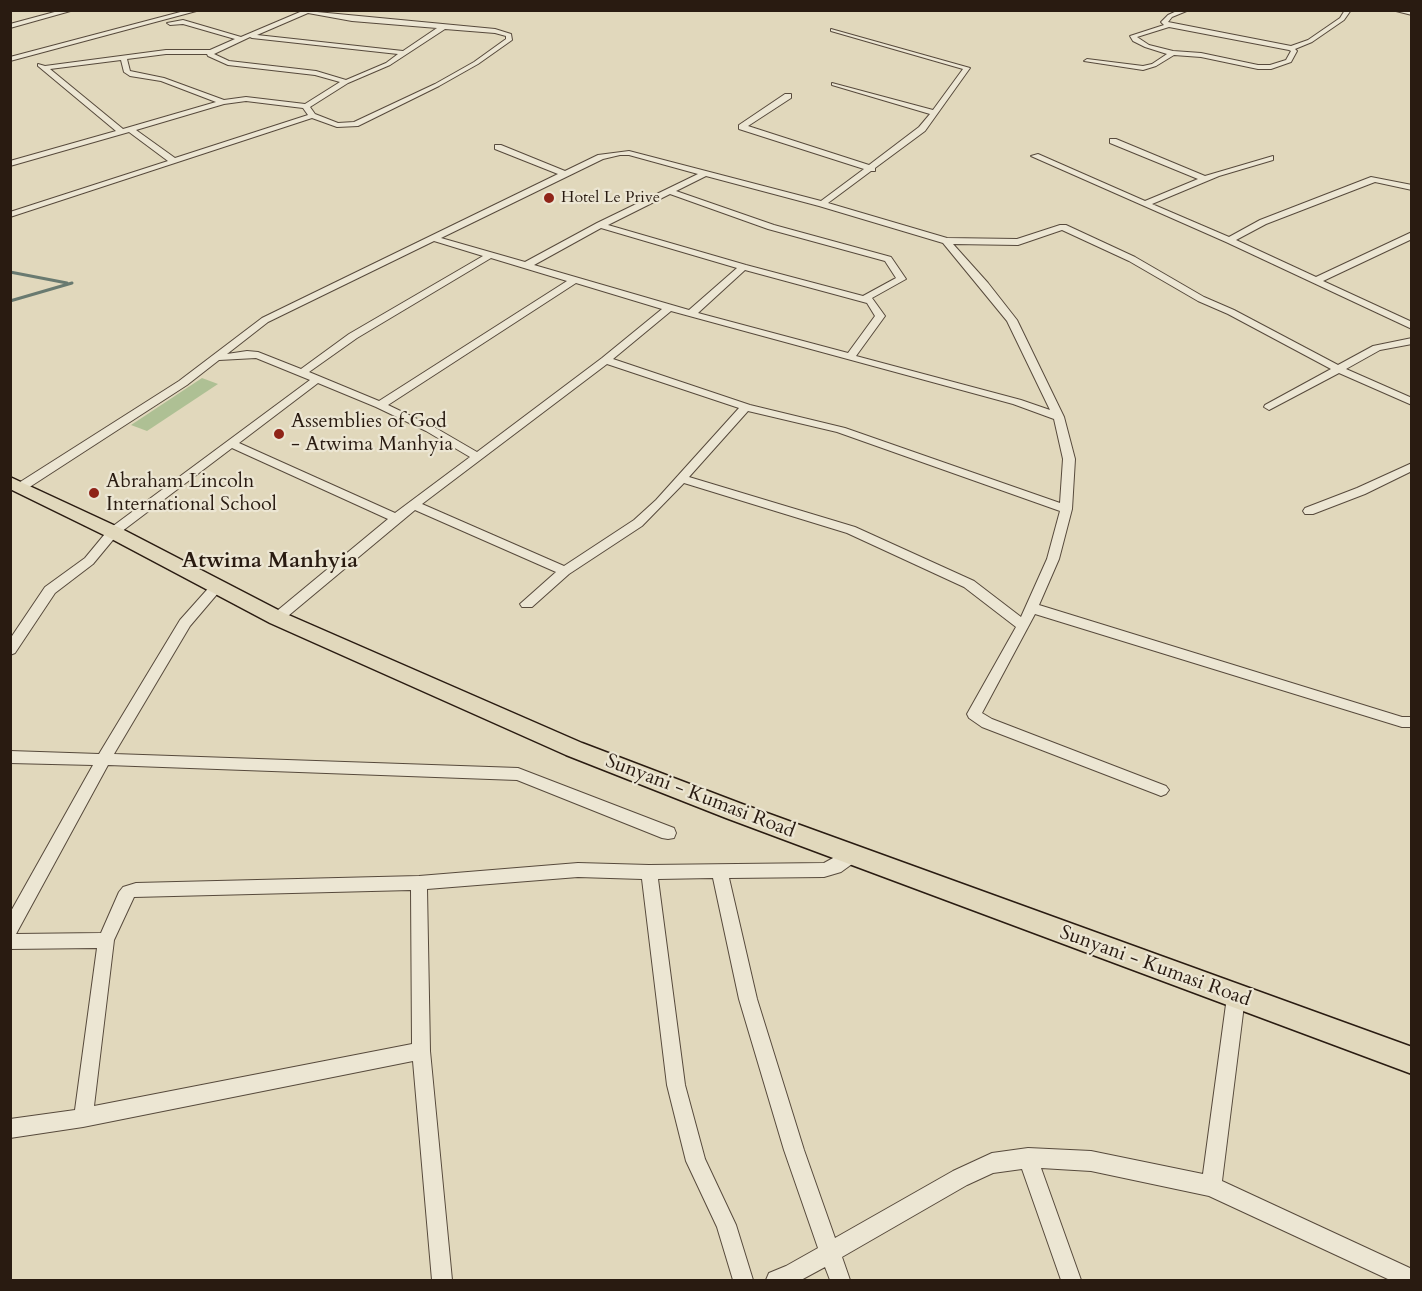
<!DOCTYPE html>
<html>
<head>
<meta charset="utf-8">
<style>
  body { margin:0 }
  #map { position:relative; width:1422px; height:1291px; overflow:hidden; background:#e1d8bc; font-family:Cardo,serif }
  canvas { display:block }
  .frame { position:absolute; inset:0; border:12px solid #291b11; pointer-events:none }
</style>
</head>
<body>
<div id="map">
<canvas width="1422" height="1291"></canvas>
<div class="frame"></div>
</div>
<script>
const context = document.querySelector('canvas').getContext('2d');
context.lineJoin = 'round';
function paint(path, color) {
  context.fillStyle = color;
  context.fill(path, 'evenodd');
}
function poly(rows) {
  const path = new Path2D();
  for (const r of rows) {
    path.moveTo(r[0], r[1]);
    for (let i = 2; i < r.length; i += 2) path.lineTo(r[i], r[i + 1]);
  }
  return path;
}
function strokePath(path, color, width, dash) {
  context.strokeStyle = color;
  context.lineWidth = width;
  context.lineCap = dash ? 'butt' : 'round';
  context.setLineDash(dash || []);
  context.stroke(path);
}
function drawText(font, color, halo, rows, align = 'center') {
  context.font = font + ' Cardo,serif';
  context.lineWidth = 4.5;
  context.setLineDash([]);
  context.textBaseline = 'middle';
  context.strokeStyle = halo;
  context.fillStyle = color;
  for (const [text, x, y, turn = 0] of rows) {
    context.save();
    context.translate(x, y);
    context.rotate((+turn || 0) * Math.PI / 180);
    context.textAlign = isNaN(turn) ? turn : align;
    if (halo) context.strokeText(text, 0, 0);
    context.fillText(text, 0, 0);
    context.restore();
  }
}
const green = poly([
  [202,378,218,384,147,431,131,425]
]);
const stream = poly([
  [10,272,67,283],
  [10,301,72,283]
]);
const minor = poly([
  [62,10,74,10,10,28,10,24,62,10],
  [188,10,200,10,10,61,10,57,188,10],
  [296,10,495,29,511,34,512,40,478,64,439,86,358,126,337,127,312,118,10,217,10,212,168,161,129,132,10,166,10,161,116,131,38,66,38,64,45,66,166,50,210,50,235,39,183,24,170,25,167,23,183,20,241,37,300,12,296,10],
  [308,13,352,21,437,28,403,51,257,35,308,13],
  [445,29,495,33,506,36,506,39,474,62,435,84,354,122,338,123,315,114,310,107,348,83,390,65,445,29],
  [250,37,252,38,398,54,386,63,346,80,316,71,229,61,214,54,250,37],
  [166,54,207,54,208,56,228,65,315,75,340,82,305,104,246,97,224,100,164,78,130,71,127,59,166,54],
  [121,60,124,72,130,76,161,81,216,102,123,129,50,69,121,60],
  [246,101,303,108,308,115,175,158,136,130,224,104,246,101],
  [1179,10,1189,10,1172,17,1168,22,1291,46,1308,40,1340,18,1345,10,1351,10,1344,20,1312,42,1295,49,1297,51,1291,62,1271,69,1258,69,1201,57,1174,55,1156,66,1143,70,1084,61,1087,59,1143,66,1152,64,1167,54,1145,47,1133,41,1130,36,1164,25,1161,22,1168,15,1179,10],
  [1169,27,1289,50,1291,51,1286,60,1270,65,1258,65,1201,53,1173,51,1149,45,1137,37,1169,27],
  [1395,10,1412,11,1412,15,1396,11,1395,10],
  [831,29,970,68,925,131,875,168,875,171,871,171,828,203,947,238,1017,239,1060,225,1066,225,1135,257,1204,297,1234,310,1338,365,1373,346,1412,338,1412,344,1380,350,1346,369,1412,398,1412,405,1339,373,1269,410,1264,407,1265,405,1331,369,1228,314,1198,301,1129,261,1062,230,1018,245,953,244,988,283,1017,320,1064,417,1075,459,1072,509,1059,559,1039,605,1402,717,1412,717,1412,727,1402,727,1035,614,982,713,992,719,1166,786,1169,790,1166,794,1161,796,1156,794,982,727,969,718,967,714,1016,627,964,587,847,533,684,483,642,526,569,574,532,607,522,607,520,604,556,572,415,510,282,621,277,623,272,621,270,618,272,615,388,519,232,448,117,535,93,564,55,593,15,653,10,655,10,639,45,587,85,558,109,529,310,380,256,358,219,360,187,385,25,490,17,490,15,487,17,484,179,381,262,318,558,174,495,149,495,145,501,145,565,171,598,155,629,151,821,201,864,169,739,129,739,125,785,94,791,94,791,98,748,126,869,165,919,127,930,114,832,85,832,83,933,110,963,69,831,31,831,29],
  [620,155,629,155,698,174,597,223,525,262,441,238,603,159,620,155],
  [706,176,819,206,943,243,1007,321,1050,410,1021,400,856,356,885,316,872,298,906,279,891,257,774,225,676,191,706,176],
  [670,194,768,229,885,261,896,278,863,296,746,265,608,225,670,194],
  [601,228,737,268,689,310,534,265,601,228],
  [434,241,483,256,349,334,301,369,258,352,247,351,227,354,268,322,434,241],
  [491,258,567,281,379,401,309,372,357,338,491,258],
  [745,270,867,303,875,316,848,353,698,313,745,270],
  [576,283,662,309,602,358,477,452,434,427,388,405,576,283],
  [671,311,1013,404,1054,419,1063,459,1060,503,845,428,750,405,613,359,671,311],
  [607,364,739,408,656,500,634,520,564,566,422,504,607,364],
  [318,383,376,407,426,431,470,457,395,513,239,443,318,383],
  [748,411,837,432,1060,511,1047,559,1021,617,974,581,855,527,689,477,748,411],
  [1110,139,1116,139,1205,176,1273,156,1273,160,1219,176,1152,204,1229,237,1260,220,1371,177,1412,185,1412,190,1375,182,1266,224,1236,240,1316,277,1412,232,1412,239,1323,281,1412,322,1412,329,1226,242,1031,156,1038,154,1145,201,1198,179,1110,143,1110,139],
  [1412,463,1412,471,1365,494,1313,514,1305,514,1303,511,1305,508,1357,488,1412,463],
  [218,582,224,586,190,626,114,754,518,768,674,828,676,833,674,838,668,839,662,838,517,780,108,765,16,934,101,933,119,892,123,887,136,883,419,876,578,863,649,865,824,863,853,847,859,849,861,854,859,859,841,872,824,877,729,878,757,999,804,1150,835,1238,953,1171,992,1153,1028,1148,1091,1151,1203,1174,1227,997,1230,991,1236,989,1242,991,1245,997,1222,1181,1412,1269,1412,1280,1390,1280,1209,1196,1091,1171,1041,1168,1081,1280,1061,1280,1022,1169,993,1173,967,1185,842,1257,850,1280,830,1280,825,1267,801,1280,766,1280,769,1273,786,1266,818,1248,784,1150,739,999,713,878,658,879,685,1085,705,1159,736,1225,753,1280,733,1280,717,1227,686,1161,667,1085,642,879,578,877,427,889,430,1051,452,1280,432,1280,413,1061,83,1127,10,1138,10,1119,75,1110,97,948,10,949,10,913,93,765,10,763,10,751,99,754,180,620,213,583,218,582],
  [411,890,412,1044,94,1106,114,940,134,897,411,890]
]);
const primary = poly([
  [10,477,120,528,284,613,582,743,742,804,1412,1047,1412,1074,726,818,566,755,270,623,106,536,10,489,10,477]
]);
const markers = [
  [549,198,6,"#8f2418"],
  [279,434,6,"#8f2418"],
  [94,493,6,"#8f2418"]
];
const farPoinames = [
  ["Hotel Le Prive",561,198]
];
const poiNames = [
  ["Assemblies of God",291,422],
  ["- Atwima Manhyia",291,445],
  ["Abraham Lincoln",106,482],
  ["International School",106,505]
];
const streetNames = [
  ["Sunyani - Kumasi Road",700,797,21],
  ["Sunyani - Kumasi Road",1155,967,20]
];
const quarterNames = [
  ["Atwima Manhyia",270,562]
];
paint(green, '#aec094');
strokePath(stream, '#697a70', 3);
strokePath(minor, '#574a3c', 2);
strokePath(primary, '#291b11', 3);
paint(minor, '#ece6d3');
paint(primary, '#e1d8bc');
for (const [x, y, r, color] of markers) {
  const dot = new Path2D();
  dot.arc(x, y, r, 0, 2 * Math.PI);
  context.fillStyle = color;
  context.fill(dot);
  strokePath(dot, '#ece6d3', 2);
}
drawText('16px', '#291b11', '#ece6d3', farPoinames, 'left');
drawText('20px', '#291b11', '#ece6d3', poiNames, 'left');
drawText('20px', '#291b11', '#ece6d3', streetNames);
drawText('bold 22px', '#291b11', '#ece6d3', quarterNames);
</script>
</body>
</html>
